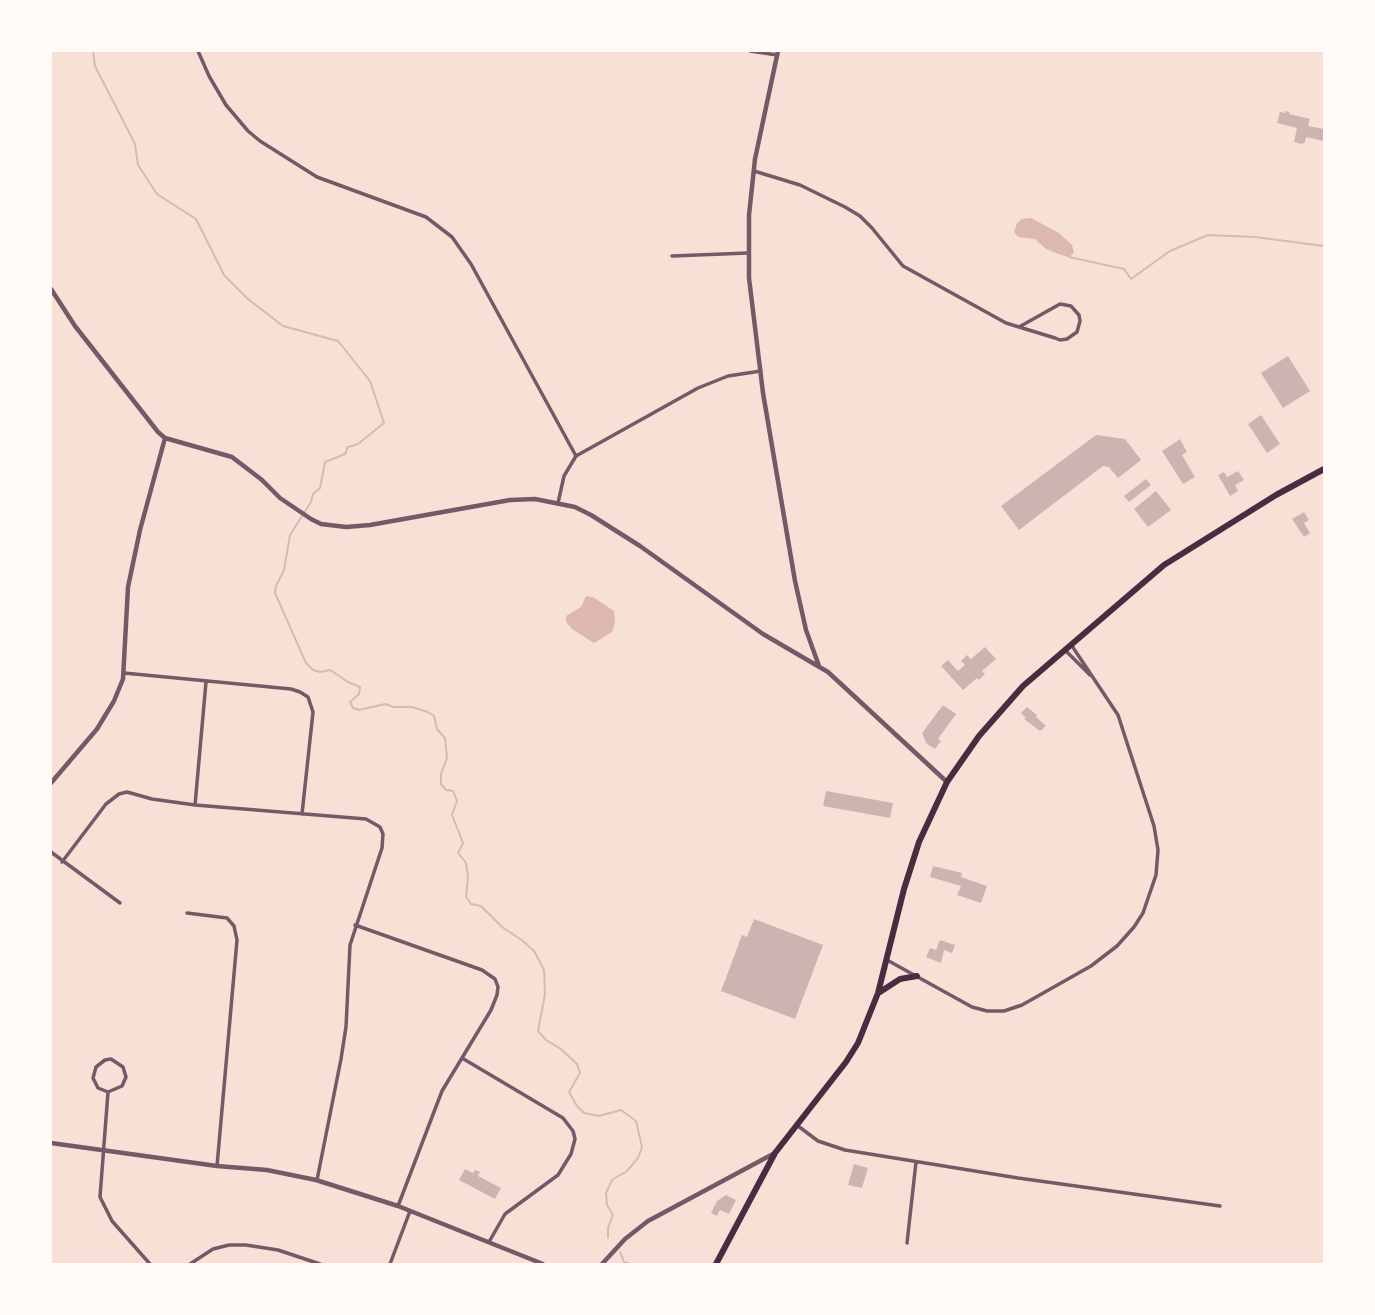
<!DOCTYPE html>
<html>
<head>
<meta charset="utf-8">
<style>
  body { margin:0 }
  #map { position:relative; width:1375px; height:1315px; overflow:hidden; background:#f7e1d7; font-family:"Roboto Condensed",sans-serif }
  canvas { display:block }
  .frame { position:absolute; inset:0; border:52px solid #fffaf5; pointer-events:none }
</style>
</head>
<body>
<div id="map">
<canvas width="1375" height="1315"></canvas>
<div class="frame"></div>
</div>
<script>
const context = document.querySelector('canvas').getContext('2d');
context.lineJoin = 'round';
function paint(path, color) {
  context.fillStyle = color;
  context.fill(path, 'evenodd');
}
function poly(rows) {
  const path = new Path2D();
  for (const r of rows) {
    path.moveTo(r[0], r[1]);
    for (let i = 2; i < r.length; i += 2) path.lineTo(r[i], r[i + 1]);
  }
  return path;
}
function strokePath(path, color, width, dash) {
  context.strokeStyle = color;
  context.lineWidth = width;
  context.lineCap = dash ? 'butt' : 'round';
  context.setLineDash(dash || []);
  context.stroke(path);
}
const water = poly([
  [1031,218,1059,233,1072,245,1074,253,1069,257,1061,255,1046,249,1035,239,1018,237,1014,232,1017,223,1022,219],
  [586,596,593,597,614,611,615,623,612,632,594,643,572,629,566,622,566,616,581,607]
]);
const stream = poly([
  [93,51,95,66,135,144,138,165,157,194,196,219,224,275,248,299,283,326,338,341,370,381,384,423,358,444,348,447,345,454,325,462,320,488,313,494,311,502,290,535,284,570,276,586,275,593,306,663,313,670,320,672,330,670,348,682,360,687,359,694,350,702,353,708,359,710,385,704,394,707,412,707,428,712,434,716,437,729,445,738,447,758,441,774,441,784,446,790,453,791,457,801,452,815,463,843,458,853,466,863,468,876,466,897,471,904,481,906,502,927,523,941,534,951,544,970,545,994,538,1031,546,1040,561,1049,577,1064,580,1073,569,1092,577,1106,584,1113,599,1116,621,1110,636,1121,642,1147,638,1158,627,1171,612,1180,606,1193,607,1205,613,1215,608,1228,608,1238],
  [1069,257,1124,269,1131,279,1170,251,1208,235,1255,237,1324,246],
  [620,1252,624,1262,630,1264]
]);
const building = poly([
  [1285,111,1290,112,1289,114,1310,119,1308,126,1324,129,1324,141,1306,137,1305,142,1302,144,1294,142,1297,128,1277,123,1280,112,1285,113],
  [1288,356,1310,391,1283,408,1261,373],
  [1261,415,1280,444,1267,453,1248,424],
  [1096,435,1125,439,1141,460,1118,478,1109,467,1103,466,1019,530,1001,506],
  [1180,439,1187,452,1182,455,1195,477,1183,484,1162,451],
  [1238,471,1244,480,1235,485,1238,491,1230,496,1218,475,1224,472,1227,477],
  [1146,479,1151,485,1129,502,1124,496],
  [1156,491,1171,510,1148,527,1134,509],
  [1304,512,1309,520,1304,523,1310,533,1304,537,1292,519],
  [985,647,996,659,982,671,985,674,979,680,977,678,963,690,941,666,948,660,958,671,965,665,961,661,967,655,971,659],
  [943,705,956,714,938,739,941,741,935,749,926,743,922,733],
  [1027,707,1037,715,1036,717,1046,726,1040,731,1024,719,1026,718,1021,713],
  [826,791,893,803,890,818,823,806],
  [933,866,962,873,961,877,987,886,981,903,957,895,961,886,930,877],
  [754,919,823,945,795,1019,721,991,742,935,747,937],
  [940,940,955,945,952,953,944,950,941,963,926,957,930,948,936,950],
  [854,1164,868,1168,862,1188,848,1185],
  [465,1169,473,1173,475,1170,480,1172,478,1176,501,1188,495,1199,459,1180],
  [726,1195,736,1200,729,1214,720,1210,717,1216,711,1213,717,1201]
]);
const minor = poly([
  [198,51,209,76,226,105,248,131,260,141,317,177,426,217,452,237,471,264,576,456],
  [750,51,777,55],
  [754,171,800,185,845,207,860,216,872,228,903,266,1006,323,1019,327,1055,338,1060,340,1067,339,1077,332,1080,321,1079,315,1071,306,1060,304,1019,327],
  [672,256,748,253],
  [558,503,564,476,576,456,698,388,728,376,761,371],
  [1066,651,1090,675],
  [124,673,291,689,300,692,308,697,313,712,302,814],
  [195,805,206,682],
  [51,852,120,903],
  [62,862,106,804,119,794,127,792,152,799,195,805,366,819,380,827,383,834,382,848,350,945,346,1027,341,1059,317,1180],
  [187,913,227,918,234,926,237,940,217,1166],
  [355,925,482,970,495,979,498,987,497,995,491,1010,442,1091,398,1206],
  [887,960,972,1007,987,1011,1004,1011,1022,1005,1091,966,1117,946,1134,927,1143,913,1156,875,1158,850,1154,826,1118,715,1072,646],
  [462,1058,563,1118,573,1131,575,1139,571,1154,558,1175,505,1214,489,1242],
  [108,1092,98,1088,93,1078,96,1067,105,1060,111,1059,123,1067,126,1077,122,1086,108,1092,100,1197,112,1221,150,1264],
  [798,1126,818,1141,845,1150,1018,1178,1220,1206],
  [907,1243,916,1162],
  [190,1264,213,1249,229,1245,246,1245,278,1250,320,1264],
  [390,1264,410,1211]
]);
const tertiary = poly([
  [778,51,755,159,749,215,749,278,763,393,795,581,806,630,819,666],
  [51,289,75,326,158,432,165,438,232,457,262,480,280,498,311,519,321,524,346,527,370,525,510,500,535,499,575,507,591,515,640,546,763,634,828,672,947,782],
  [51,783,97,729,114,701,123,679,128,587,140,530,165,438],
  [51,1143,217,1166,267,1170,316,1180,398,1206,543,1264],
  [602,1264,625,1239,648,1221,773,1154]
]);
const primary = poly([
  [880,992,900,979,917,976],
  [716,1264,775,1153,846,1062,858,1043,878,993,904,889,919,842,947,782,979,736,1023,686,1164,565,1276,495,1324,469]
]);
paint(water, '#dcb8b0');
strokePath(stream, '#dcb8b0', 2);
paint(building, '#ccb4b1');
strokePath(minor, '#755966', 3.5);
strokePath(tertiary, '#755966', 4.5);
strokePath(primary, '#4a2c40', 6);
</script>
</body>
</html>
